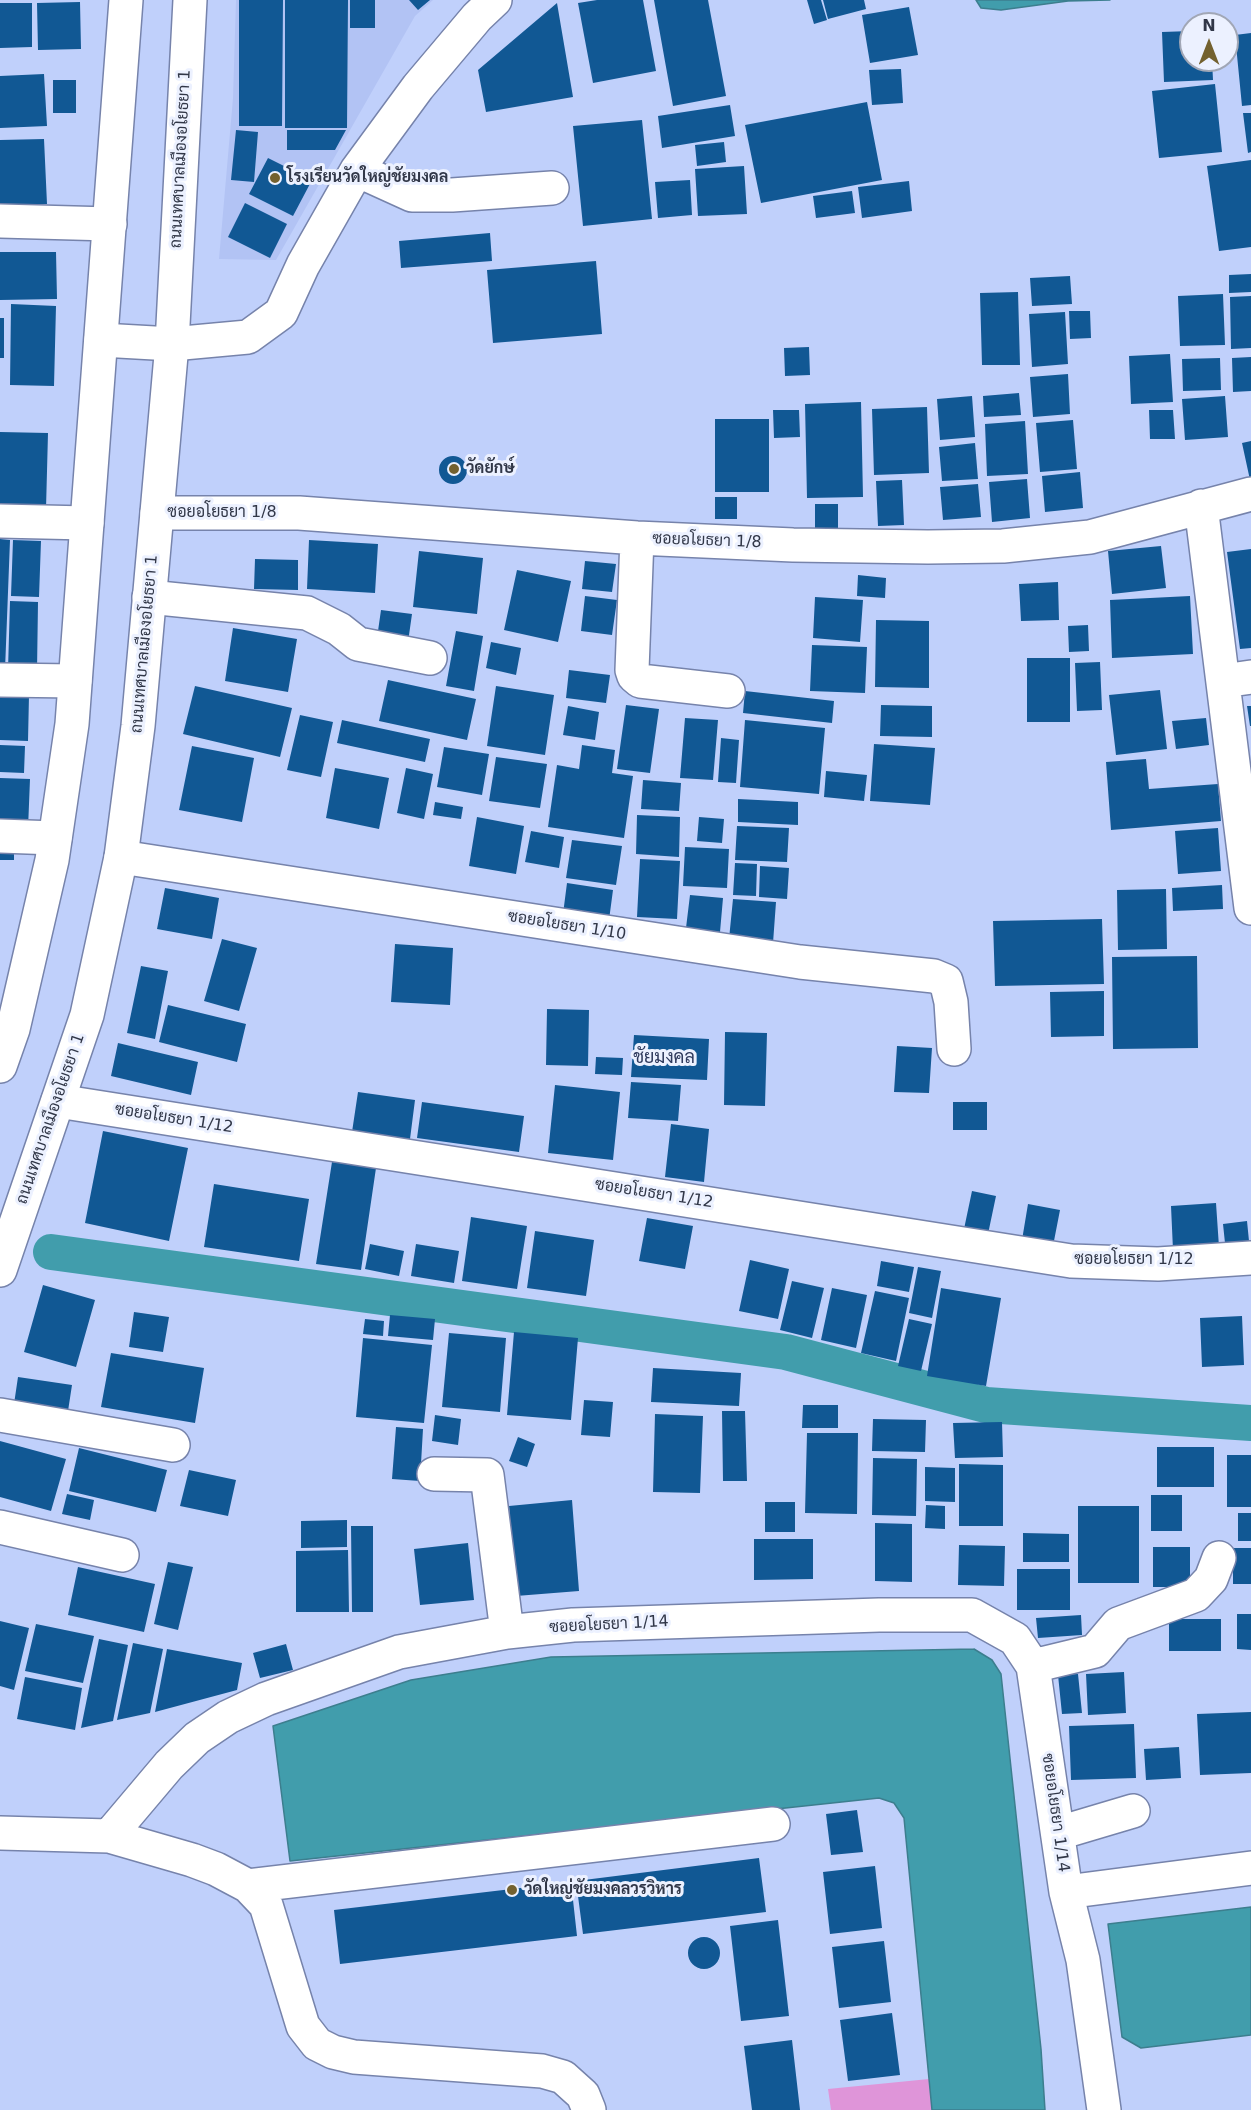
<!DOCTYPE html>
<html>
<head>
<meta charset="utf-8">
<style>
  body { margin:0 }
  #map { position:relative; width:1251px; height:2110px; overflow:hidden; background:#c0d0fb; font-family:"DejaVu Sans",sans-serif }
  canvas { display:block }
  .north { position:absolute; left:1179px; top:12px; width:60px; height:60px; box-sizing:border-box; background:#ecf1ff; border:2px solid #a1a7b6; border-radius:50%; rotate:0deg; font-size:16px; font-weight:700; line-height:24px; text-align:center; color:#313748 }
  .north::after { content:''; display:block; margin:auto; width:21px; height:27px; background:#73612f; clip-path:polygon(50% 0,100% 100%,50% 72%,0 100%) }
</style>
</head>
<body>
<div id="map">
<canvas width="1251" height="2110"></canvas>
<div class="north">N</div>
</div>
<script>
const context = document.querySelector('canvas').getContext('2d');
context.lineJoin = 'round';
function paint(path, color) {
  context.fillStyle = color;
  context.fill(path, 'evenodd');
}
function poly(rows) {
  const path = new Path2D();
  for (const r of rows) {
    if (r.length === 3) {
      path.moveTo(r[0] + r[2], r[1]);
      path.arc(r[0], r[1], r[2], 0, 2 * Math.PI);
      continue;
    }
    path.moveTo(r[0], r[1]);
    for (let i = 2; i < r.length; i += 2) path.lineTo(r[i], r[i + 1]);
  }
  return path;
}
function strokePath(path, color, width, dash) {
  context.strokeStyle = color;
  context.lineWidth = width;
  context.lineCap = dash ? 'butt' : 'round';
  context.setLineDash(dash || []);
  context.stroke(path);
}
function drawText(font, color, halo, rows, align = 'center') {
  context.font = font + ' "DejaVu Sans",Sarabun,sans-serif';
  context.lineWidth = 6;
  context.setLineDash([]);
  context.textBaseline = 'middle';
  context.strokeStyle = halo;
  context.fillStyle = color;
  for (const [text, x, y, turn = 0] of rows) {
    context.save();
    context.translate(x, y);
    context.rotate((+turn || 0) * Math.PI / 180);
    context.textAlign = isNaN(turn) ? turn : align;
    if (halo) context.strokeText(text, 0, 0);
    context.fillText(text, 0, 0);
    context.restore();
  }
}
const built = poly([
  [236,0,433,0,415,16,276,260,219,259,233,98]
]);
const green = poly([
  [929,2079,932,2110,831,2110,828,2089]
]);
const water = poly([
  [976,0,1110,0,1068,1,1001,10,981,8,976,0],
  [974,1649,992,1660,1001,1674,1041,2049,1045,2110,932,2110,904,1818,894,1803,879,1798,290,1861,273,1726,411,1680,551,1657,974,1649],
  [1251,1907,1251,2035,1141,2048,1122,2037,1108,1924,1251,1907]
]);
const canal = poly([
  [51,1252,786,1352,986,1405,1251,1423]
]);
const building = poly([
  [239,0,283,0,282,126,239,126],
  [285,0,348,0,347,128,285,128],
  [350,0,375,0,375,28,350,28],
  [409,0,430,0,418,10],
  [597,0,643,0,656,71,593,83,578,3],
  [654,0,708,0,726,96,673,106],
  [807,0,821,0,827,20,814,24],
  [823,0,864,0,866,9,828,19],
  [80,2,81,49,38,50,37,3],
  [0,3,32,3,32,47,0,48],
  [557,3,573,97,486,112,478,70],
  [909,7,918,55,870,63,862,15],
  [1191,31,1191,60,1212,60,1213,80,1164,82,1162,32],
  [1251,33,1251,105,1242,106,1235,35],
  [901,69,903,103,872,105,869,70],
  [44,74,47,126,0,128,0,76],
  [53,80,76,80,76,113,53,113],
  [1215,84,1222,152,1159,158,1152,91],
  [867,102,882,180,761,203,745,125],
  [730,105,735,136,662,148,658,116],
  [1243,113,1251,113,1251,152,1248,153],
  [642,120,652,219,583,226,573,126],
  [236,130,258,132,254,182,231,180],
  [287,130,346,130,335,150,287,150],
  [44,139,47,204,0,206,0,140],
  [724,142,726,162,697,166,695,145],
  [268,158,312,180,293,216,249,194],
  [1251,160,1251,247,1219,251,1207,166],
  [744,166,747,214,698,216,695,169],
  [690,180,692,215,658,218,655,182],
  [909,181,912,211,862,218,858,187],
  [852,191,855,213,816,218,813,196],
  [245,203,287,224,270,258,228,237],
  [490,233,492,261,401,268,399,241],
  [0,252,56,252,57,299,0,300],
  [596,261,602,334,493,343,487,270],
  [1251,274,1251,292,1229,293,1229,275],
  [1070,276,1072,304,1032,306,1030,278],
  [1018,292,1020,365,982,365,980,293],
  [1223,294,1225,345,1180,346,1178,296],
  [1251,296,1251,348,1231,349,1230,297],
  [11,304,56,306,54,386,10,385],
  [1069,311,1090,311,1091,338,1070,339],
  [1065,312,1068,364,1032,367,1029,314],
  [0,318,4,318,4,358,0,358],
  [809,347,810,375,785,376,784,348],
  [1170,354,1173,402,1131,404,1129,356],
  [1251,357,1251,391,1233,392,1232,358],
  [1220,358,1221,390,1183,391,1182,359],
  [1068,374,1070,414,1033,417,1030,377],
  [1019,393,1021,415,984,417,983,396],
  [972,396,975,437,940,440,937,399],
  [1225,396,1228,437,1185,440,1182,399],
  [861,402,863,497,807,498,805,404],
  [927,407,929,473,874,475,872,409],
  [773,410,799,410,800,437,774,438],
  [1149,410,1173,410,1175,439,1150,439],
  [715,419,769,419,769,492,715,492],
  [1073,420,1077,469,1040,472,1036,423],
  [1025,421,1028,474,987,476,985,424],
  [0,432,48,433,46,509,0,508],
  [1251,441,1251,480,1250,480,1242,443],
  [975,443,978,479,942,481,939,447],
  [453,470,14],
  [1080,472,1083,508,1045,512,1042,476],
  [1027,479,1030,518,992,522,989,482],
  [902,480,904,525,878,526,876,481],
  [978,484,981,517,943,520,940,487],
  [715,497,737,497,737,519,715,519],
  [815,504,838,504,838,531,815,531],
  [0,539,10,540,5,670,0,670],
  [13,540,41,541,39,597,11,596],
  [309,540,378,544,375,593,307,589],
  [1161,546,1166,588,1112,594,1108,551],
  [1251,549,1251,648,1240,649,1227,552],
  [419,551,483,558,477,614,413,607],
  [255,559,298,560,298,590,254,589],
  [585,561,616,564,612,592,582,589],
  [517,570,571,581,558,642,504,630],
  [858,575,886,578,885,598,857,596],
  [1058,582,1059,620,1021,621,1019,584],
  [585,596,617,600,612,635,581,631],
  [1190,596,1193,654,1112,658,1110,600],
  [815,597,863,600,860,642,813,638],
  [10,601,38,602,37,671,8,670],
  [381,610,412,614,408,642,377,638],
  [876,620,929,621,929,688,875,687],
  [1088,625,1089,651,1069,652,1068,626],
  [233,628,297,639,288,692,225,681],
  [456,631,483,636,474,691,446,686],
  [491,642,521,648,516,675,486,668],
  [812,645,867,647,865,693,810,691],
  [1027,658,1070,658,1070,722,1027,722],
  [1100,662,1102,710,1077,711,1075,663],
  [569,670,610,675,606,703,566,698],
  [388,680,476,699,467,740,379,721],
  [195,686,292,708,280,757,183,734],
  [496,686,554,695,545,755,487,746],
  [1160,690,1167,749,1116,755,1109,695],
  [745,691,834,701,832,723,743,713],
  [0,695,29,695,28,741,0,740],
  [626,705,659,709,650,773,617,769],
  [881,705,932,706,932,737,880,736],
  [568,706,599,712,595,740,563,735],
  [1247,706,1251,706,1251,726,1250,726],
  [300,715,333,722,321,777,287,770],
  [685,718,718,720,713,780,680,778],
  [1206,718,1209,745,1176,749,1172,721],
  [342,720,430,739,425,762,337,743],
  [745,720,825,728,819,794,740,787],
  [721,738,739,740,736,783,718,782],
  [874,744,935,748,930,805,870,801],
  [0,745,25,746,24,773,0,772],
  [582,745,615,750,612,773,633,776,624,838,548,827,557,765,579,769],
  [192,746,254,758,242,822,179,810],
  [444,747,489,754,482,795,437,787],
  [496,757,547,764,540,808,489,801],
  [1146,759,1149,789,1218,784,1221,821,1111,830,1106,762],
  [335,768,389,778,379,829,326,818],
  [406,768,433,774,424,819,397,813],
  [826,771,867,775,864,801,824,797],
  [0,778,30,779,28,829,0,828],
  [643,780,681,783,679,811,641,809],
  [738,799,798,802,798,825,738,822],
  [435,802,463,807,461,819,433,815],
  [637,815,680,817,679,857,636,854],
  [477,817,524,826,516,874,469,866],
  [699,817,724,819,722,843,697,841],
  [737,826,789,828,787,862,735,860],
  [1218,828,1221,871,1178,874,1175,831],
  [531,831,564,837,559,868,525,862],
  [572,840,622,846,616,885,566,878],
  [0,842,14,842,14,860,0,860],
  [685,847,729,849,727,888,683,886],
  [640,859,680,861,677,919,637,917],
  [735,863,757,864,756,896,733,895],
  [760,866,789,868,787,899,759,897],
  [567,883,613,890,609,920,563,914],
  [1222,885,1223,909,1173,911,1172,888],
  [165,888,219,898,212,939,157,929],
  [1166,889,1167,949,1118,950,1117,890],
  [690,895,723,898,720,932,686,928],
  [733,899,776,902,773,943,729,939],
  [1102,919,1104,984,995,986,993,921],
  [222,939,257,948,239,1011,204,1001],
  [395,944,453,948,450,1005,391,1002],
  [1197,956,1198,1048,1113,1049,1112,957],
  [141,966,168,971,155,1039,127,1033],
  [1104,991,1104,1036,1051,1037,1050,992],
  [168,1005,246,1024,237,1062,159,1042],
  [547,1009,589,1010,588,1066,546,1065],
  [725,1032,767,1033,765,1106,724,1105],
  [634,1035,709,1039,707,1080,631,1077],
  [118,1043,198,1062,191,1095,111,1076],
  [897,1046,932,1048,929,1093,894,1092],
  [596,1057,623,1058,622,1075,595,1074],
  [631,1082,681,1085,678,1121,628,1118],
  [555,1085,620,1092,613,1160,548,1153],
  [358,1092,415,1100,410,1139,352,1132],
  [422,1102,524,1116,519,1152,417,1138],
  [953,1102,987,1102,987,1130,953,1130],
  [671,1124,709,1129,704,1182,665,1177],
  [103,1131,188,1148,169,1241,85,1223],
  [332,1162,376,1168,361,1270,316,1264],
  [214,1184,309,1199,299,1261,204,1247],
  [972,1191,996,1196,988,1234,964,1229],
  [1216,1203,1219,1247,1173,1250,1171,1206],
  [1028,1204,1060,1210,1053,1246,1022,1240],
  [471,1217,527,1226,517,1289,462,1281],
  [647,1218,693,1226,685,1269,639,1261],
  [1247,1221,1249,1241,1225,1243,1223,1224],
  [535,1231,594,1240,586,1296,527,1288],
  [370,1244,404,1251,399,1276,365,1269],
  [416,1244,459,1251,454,1283,411,1276],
  [750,1260,789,1269,778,1319,739,1311],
  [881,1261,914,1267,909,1292,877,1286],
  [918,1267,941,1271,932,1318,909,1313],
  [792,1281,824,1288,812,1338,780,1330],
  [43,1285,95,1300,76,1367,24,1352],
  [832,1288,867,1295,856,1348,821,1340],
  [941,1288,1001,1298,986,1386,927,1376],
  [875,1291,909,1298,896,1361,861,1353],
  [134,1312,169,1317,163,1352,129,1347],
  [390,1315,435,1319,433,1340,388,1336],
  [1242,1316,1244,1365,1202,1367,1200,1318],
  [365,1319,384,1321,383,1336,363,1334],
  [909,1319,932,1324,921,1371,898,1366],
  [514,1332,578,1338,571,1420,507,1415],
  [449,1333,506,1338,500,1412,442,1407],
  [363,1338,432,1345,424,1423,356,1417],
  [111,1353,204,1368,195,1423,101,1407],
  [653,1368,741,1373,739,1406,651,1402],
  [18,1377,72,1385,68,1411,14,1404],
  [584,1400,613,1402,610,1437,581,1435],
  [803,1405,838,1405,838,1428,802,1428],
  [722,1411,745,1411,747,1481,723,1481],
  [655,1414,703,1416,700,1493,653,1492],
  [435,1415,461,1419,458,1445,432,1441],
  [873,1419,926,1420,925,1452,872,1451],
  [1002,1422,1003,1457,955,1458,953,1423],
  [396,1427,423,1429,420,1481,392,1479],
  [807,1433,858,1433,857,1514,805,1513],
  [518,1437,535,1444,527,1467,509,1461],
  [0,1441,66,1459,51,1511,0,1497],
  [1157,1447,1214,1447,1214,1487,1157,1487],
  [79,1448,167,1470,156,1512,69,1491],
  [1227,1455,1251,1455,1251,1507,1227,1507],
  [873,1458,917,1459,916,1516,872,1515],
  [959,1464,1003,1465,1003,1526,959,1526],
  [925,1467,955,1468,955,1502,925,1501],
  [189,1470,236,1480,228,1516,180,1506],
  [67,1494,94,1500,90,1520,62,1514],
  [1151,1495,1182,1495,1182,1531,1151,1531],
  [572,1500,579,1591,516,1596,509,1506],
  [765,1502,795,1502,795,1532,765,1532],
  [926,1505,945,1506,945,1529,925,1528],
  [1078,1506,1139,1506,1139,1583,1078,1583],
  [1238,1513,1251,1513,1251,1541,1238,1541],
  [347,1520,347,1547,301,1548,301,1521],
  [875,1523,912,1524,912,1582,875,1581],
  [351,1526,373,1526,373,1612,352,1612],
  [1023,1533,1069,1534,1069,1562,1023,1562],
  [754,1539,813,1539,813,1579,754,1580],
  [468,1543,474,1600,420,1605,414,1549],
  [959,1545,1005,1546,1004,1586,958,1585],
  [1153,1547,1190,1547,1190,1587,1153,1587],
  [1233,1548,1251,1548,1251,1584,1233,1584],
  [348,1550,349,1612,296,1612,296,1551],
  [168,1562,193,1567,178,1630,154,1624],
  [78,1567,155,1584,144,1632,68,1615],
  [1017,1569,1070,1569,1070,1610,1017,1610],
  [1237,1614,1251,1614,1251,1650,1237,1649],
  [1081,1615,1082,1635,1038,1638,1036,1618],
  [1169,1619,1221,1619,1221,1651,1169,1651],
  [0,1621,29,1628,14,1690,0,1686],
  [36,1624,94,1636,83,1683,25,1671],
  [99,1639,128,1645,113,1721,81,1728],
  [133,1643,163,1649,150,1713,117,1720],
  [286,1644,293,1670,260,1678,253,1653],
  [167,1649,242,1663,237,1690,155,1712],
  [1124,1672,1126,1713,1088,1715,1086,1674],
  [1078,1674,1082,1713,1062,1714,1058,1675],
  [25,1677,82,1688,75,1730,17,1719],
  [1251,1712,1251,1773,1200,1775,1197,1714],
  [1134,1724,1136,1778,1071,1780,1069,1726],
  [1179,1747,1181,1778,1146,1780,1144,1749],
  [857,1810,863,1852,831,1855,826,1814],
  [759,1858,766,1912,583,1934,576,1881],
  [875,1866,882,1928,830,1934,823,1872],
  [571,1882,577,1936,340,1964,334,1910],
  [778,1920,789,2016,741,2021,730,1926],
  [704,1953,16],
  [884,1941,891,2002,839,2008,832,1947],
  [892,2013,900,2075,848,2081,840,2020],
  [792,2040,800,2110,752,2110,744,2046]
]);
const minor = poly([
  [357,170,412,195,452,195,552,188],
  [0,221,110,224],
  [101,340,172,344,248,337,281,313,303,265,357,170,418,87,477,17,495,0],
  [1201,506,1251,908],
  [157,513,299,513,637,538,793,545,928,547,1003,546,1090,537,1251,494],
  [0,521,87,523],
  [637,538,632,670,634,676,640,681,728,691],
  [149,597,307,613,339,629,358,644,430,658],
  [0,680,75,681],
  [1223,681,1251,677],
  [0,836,55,838],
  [121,857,800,962,934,976,946,981,951,1002,954,1049],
  [58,1101,1071,1261,1158,1264,1251,1258],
  [0,1415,173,1445],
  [434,1474,487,1475,507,1632],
  [0,1527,122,1555],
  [1033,1666,1095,1651,1118,1624,1196,1595,1211,1579,1219,1558],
  [0,1833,109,1836,169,1765,197,1738,228,1717,266,1699,399,1652,507,1632,573,1625,879,1615,972,1615,1015,1639,1033,1666,1066,1892,1083,1960,1104,2110],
  [1059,1833,1133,1811],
  [109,1836,192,1860,216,1869,248,1886,266,1905,303,2026,317,2044,333,2052,354,2057,542,2071,563,2077,583,2095,589,2110],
  [248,1886,773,1824],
  [1066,1892,1251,1868]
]);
const major = poly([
  [0,1066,13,1029,52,860,72,724,126,0],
  [0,1270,87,1015,121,857,138,726,172,344,190,0]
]);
const markers = [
  [275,178,6,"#73612f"],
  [454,469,6,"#73612f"],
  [512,1890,6,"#73612f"]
];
const streetNames = [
  ["ถนนเทศบาลเมืองอโยธยา 1",181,159,-87],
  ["ซอยอโยธยา 1/8",222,513],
  ["ซอยอโยธยา 1/8",707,541,2],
  ["ถนนเทศบาลเมืองอโยธยา 1",145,644,-85],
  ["ซอยอโยธยา 1/10",567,926,9],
  ["ถนนเทศบาลเมืองอโยธยา 1",51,1119,-71],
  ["ซอยอโยธยา 1/12",174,1119,9],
  ["ซอยอโยธยา 1/12",654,1194,9],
  ["ซอยอโยธยา 1/12",1134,1260],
  ["ซอยอโยธยา 1/14",609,1625,-3],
  ["ซอยอโยธยา 1/14",1055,1813,82]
];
const poiNames = [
  ["โรงเรียนวัดใหญ่ชัยมงคล",287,178],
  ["วัดยักษ์",466,469],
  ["วัดใหญ่ชัยมงคลวรวิหาร",524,1890]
];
const neighbourhoodNames = [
  ["ชัยมงคล",664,1058]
];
paint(built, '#b2c3f4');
paint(green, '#df95d9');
paint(water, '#419dac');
strokePath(water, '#3c7e8e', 1.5);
strokePath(canal, '#419dac', 36);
paint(building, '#115894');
strokePath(minor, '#7683ab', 36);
strokePath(major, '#7683ab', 36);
strokePath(minor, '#fff', 33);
strokePath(major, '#fff', 33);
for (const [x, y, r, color] of markers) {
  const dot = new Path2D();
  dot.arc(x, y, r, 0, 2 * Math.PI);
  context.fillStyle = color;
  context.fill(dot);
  strokePath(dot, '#ecf1ff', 2);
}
drawText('16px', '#313748', '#ecf1ff', streetNames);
drawText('bold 16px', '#313748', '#ecf1ff', poiNames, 'left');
drawText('18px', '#2f3a5d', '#ecf1ff', neighbourhoodNames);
</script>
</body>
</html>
